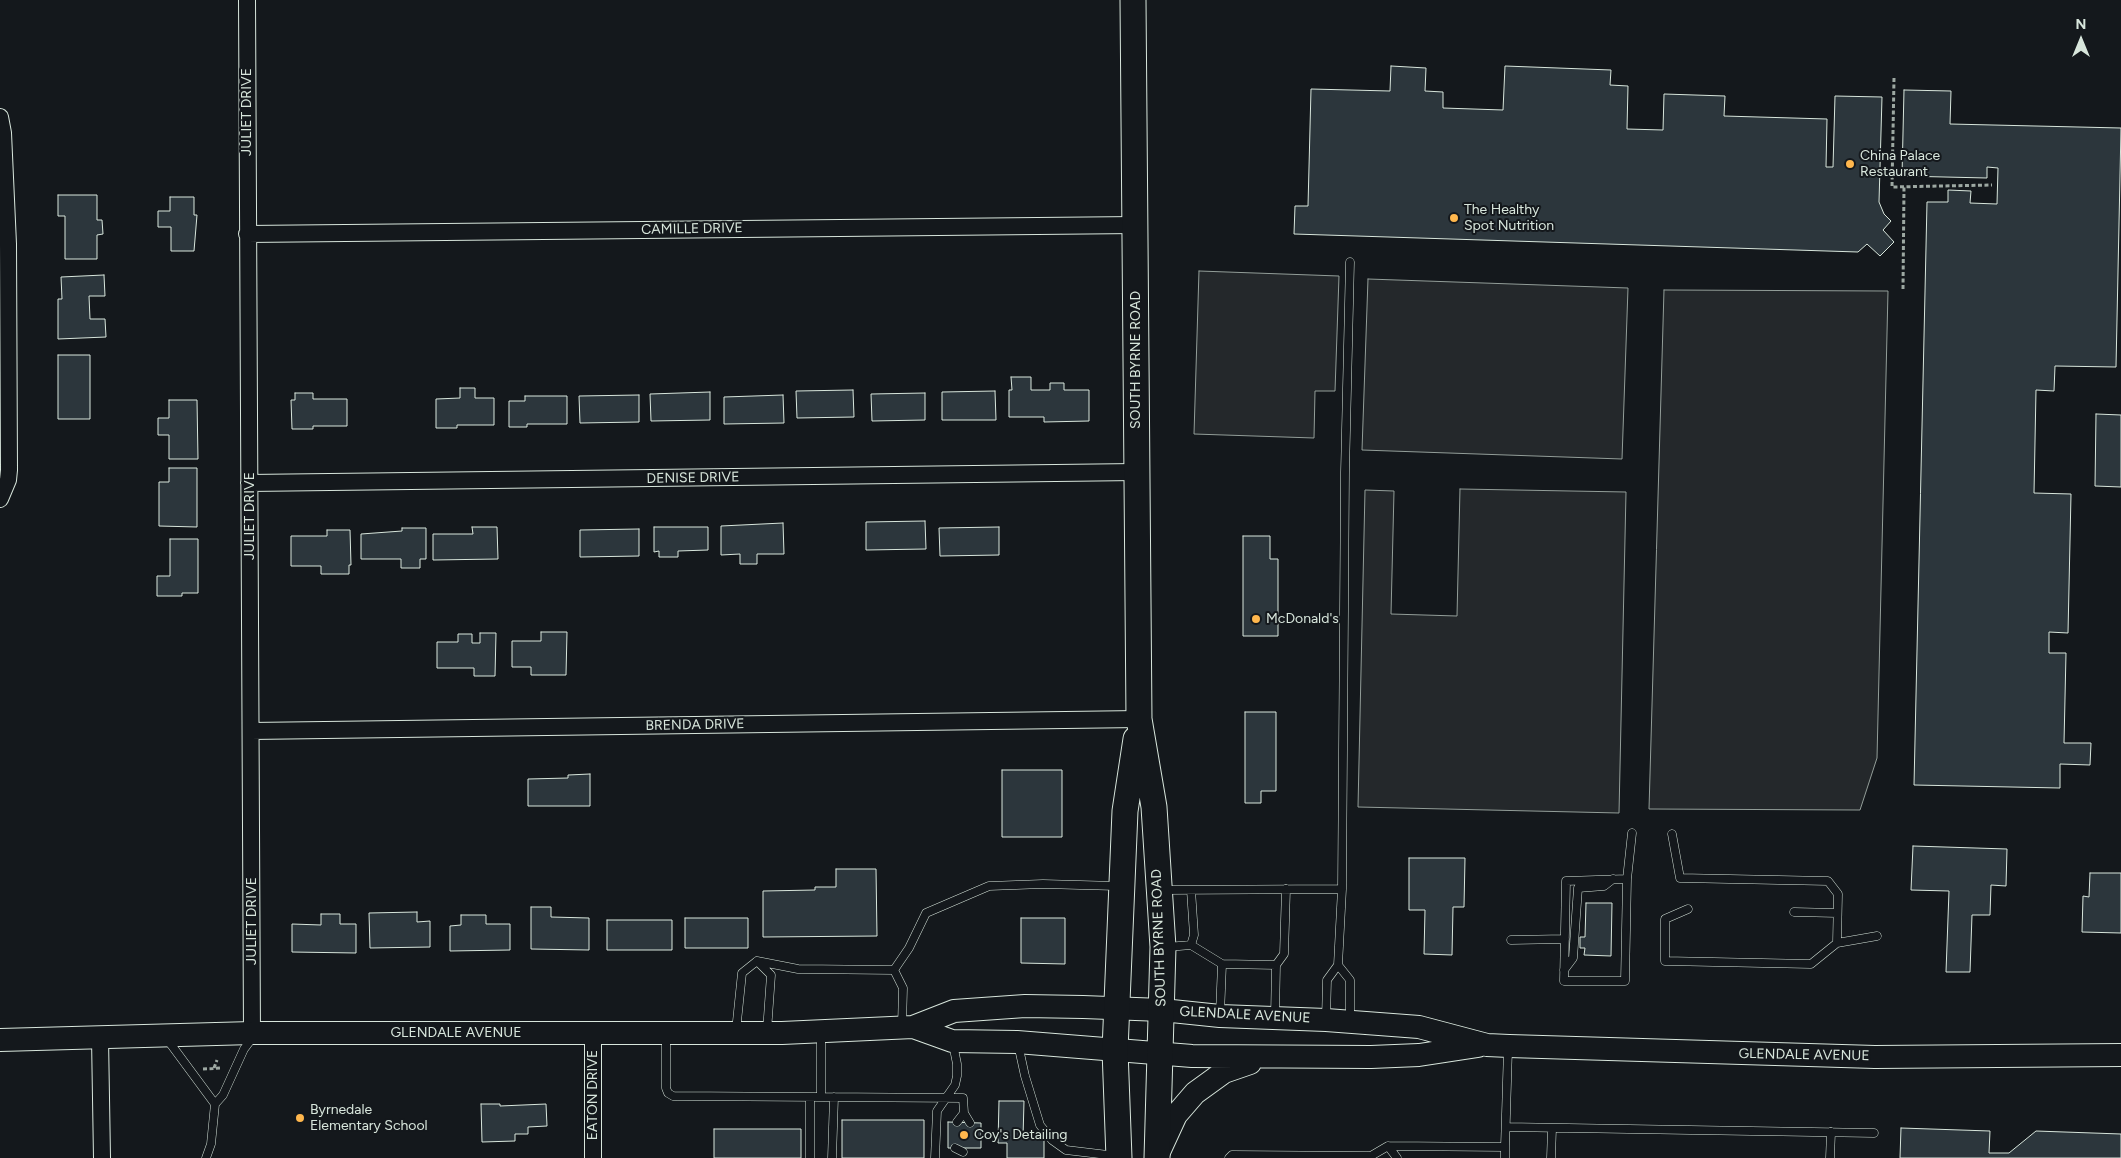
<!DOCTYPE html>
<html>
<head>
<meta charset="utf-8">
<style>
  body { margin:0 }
  #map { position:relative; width:2121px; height:1158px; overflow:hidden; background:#14181c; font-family:Figtree,sans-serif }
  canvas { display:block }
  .north { position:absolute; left:2056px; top:15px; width:50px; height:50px; -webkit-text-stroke:4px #14181c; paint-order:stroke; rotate:0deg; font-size:14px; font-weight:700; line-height:20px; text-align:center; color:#d8e6dc }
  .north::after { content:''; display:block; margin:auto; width:18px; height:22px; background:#d8e6dc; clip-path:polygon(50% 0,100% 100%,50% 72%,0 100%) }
</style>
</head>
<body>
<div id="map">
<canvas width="2121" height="1158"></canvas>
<div class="north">N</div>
</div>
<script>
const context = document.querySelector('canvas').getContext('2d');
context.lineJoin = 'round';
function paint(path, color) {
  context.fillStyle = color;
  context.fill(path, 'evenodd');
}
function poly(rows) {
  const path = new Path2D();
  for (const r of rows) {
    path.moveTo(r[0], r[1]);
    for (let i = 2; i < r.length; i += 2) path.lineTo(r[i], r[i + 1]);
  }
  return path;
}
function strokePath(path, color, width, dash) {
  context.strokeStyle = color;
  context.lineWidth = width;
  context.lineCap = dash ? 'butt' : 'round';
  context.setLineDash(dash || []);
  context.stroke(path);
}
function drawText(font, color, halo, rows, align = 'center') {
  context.font = font + ' Figtree,sans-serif';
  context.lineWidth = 4;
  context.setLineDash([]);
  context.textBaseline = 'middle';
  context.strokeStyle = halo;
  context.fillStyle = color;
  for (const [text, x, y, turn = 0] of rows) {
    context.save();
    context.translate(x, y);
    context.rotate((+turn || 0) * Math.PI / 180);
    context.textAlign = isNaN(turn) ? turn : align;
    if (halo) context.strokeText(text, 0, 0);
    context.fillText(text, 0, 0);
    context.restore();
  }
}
const parking = poly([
  [1199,271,1339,276,1335,391,1315,391,1314,438,1194,434,1199,271],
  [1368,279,1628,288,1622,459,1362,450,1368,279],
  [1664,290,1888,291,1877,758,1860,810,1649,809,1664,290],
  [1460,489,1626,492,1619,813,1358,807,1365,490,1394,491,1391,614,1457,616,1460,489]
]);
const building = poly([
  [1391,66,1426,68,1425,91,1443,92,1443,108,1503,110,1505,66,1611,70,1610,85,1628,86,1627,129,1663,130,1664,94,1725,96,1724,116,1827,119,1826,167,1833,167,1835,96,1882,97,1879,202,1884,214,1891,221,1883,230,1894,242,1880,256,1867,244,1858,252,1294,234,1295,206,1308,206,1311,89,1390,91,1391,66],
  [1904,90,1951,91,1950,124,2121,128,2116,367,2055,366,2054,391,2036,390,2034,493,2071,494,2068,633,2049,632,2049,653,2066,653,2064,743,2091,743,2090,765,2060,764,2060,788,1914,785,1927,202,1948,202,1948,190,1971,191,1970,203,1997,204,1998,168,1987,167,1987,178,1902,176,1904,90],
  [58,195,97,195,97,220,102,220,103,234,97,235,97,259,65,259,65,216,58,216,58,195],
  [170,197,194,197,194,215,197,215,194,251,171,251,171,227,158,227,158,211,170,211,170,197],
  [104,275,105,296,89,296,90,319,105,319,106,337,58,339,58,299,62,299,61,277,104,275],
  [58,355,90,355,90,419,58,419,58,355],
  [1011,377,1031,377,1031,390,1050,390,1050,383,1064,383,1064,390,1089,390,1089,421,1044,422,1044,417,1009,417,1009,390,1012,390,1011,377],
  [460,388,475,388,475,398,494,398,494,425,457,425,457,428,436,428,436,399,460,398,460,388],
  [853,390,854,417,797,418,796,391,853,390],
  [995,391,996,420,942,420,942,392,995,391],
  [710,392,710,420,651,421,650,394,710,392],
  [295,393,313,393,313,399,347,399,347,426,313,426,313,429,292,429,291,400,295,400,295,393],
  [925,393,925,420,872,421,871,394,925,393],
  [639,395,639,422,580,423,579,396,639,395],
  [783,395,784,423,724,424,724,397,783,395],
  [525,396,567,396,567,424,527,424,527,427,509,427,509,401,525,401,525,396],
  [169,400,197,400,198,459,169,459,169,435,158,435,158,418,169,418,169,400],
  [2096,414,2121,415,2121,487,2095,486,2096,414],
  [169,468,197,468,197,527,159,526,159,482,169,482,169,468],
  [925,521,926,549,866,550,866,522,925,521],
  [783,523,784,554,757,554,757,564,740,564,740,554,721,555,721,526,783,523],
  [472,527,497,527,498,559,433,560,433,534,473,534,472,527],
  [654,527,708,527,708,550,678,551,678,557,659,557,659,551,654,552,654,527],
  [999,527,999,555,940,556,939,528,999,527],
  [402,528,426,528,426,559,420,559,420,568,401,568,401,559,361,559,361,534,402,531,402,528],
  [639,529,639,556,580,557,580,530,639,529],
  [327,530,350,530,351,565,349,565,349,574,321,574,321,566,291,566,291,536,327,536,327,530],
  [1243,536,1270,536,1270,559,1278,559,1278,636,1243,636,1243,536],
  [170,539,198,539,198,593,182,593,182,596,157,596,157,576,170,576,170,539],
  [541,632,567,632,566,675,531,675,531,667,512,667,512,641,541,641,541,632],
  [480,633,496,633,495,676,474,676,474,668,437,668,437,642,458,642,458,634,472,634,472,643,480,643,480,633],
  [1245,712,1276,712,1276,791,1261,791,1261,803,1245,803,1245,712],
  [1002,770,1062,770,1062,837,1002,837,1002,770],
  [590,774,590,806,528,806,528,779,568,778,568,775,590,774],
  [1913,846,2007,849,2006,886,1991,885,1990,915,1972,915,1970,972,1946,972,1949,891,1911,890,1913,846],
  [1409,858,1465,858,1464,907,1453,907,1452,955,1424,954,1425,910,1409,910,1409,858],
  [836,869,876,869,877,936,763,937,763,891,815,890,815,887,836,887,836,869],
  [2090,873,2121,873,2121,933,2082,932,2083,896,2089,897,2090,873],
  [1586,903,1612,903,1611,956,1584,955,1585,948,1580,948,1580,937,1585,937,1586,903],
  [531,907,551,907,551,917,589,918,589,950,531,949,531,907],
  [417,912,417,922,430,921,430,947,370,948,369,913,417,912],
  [321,914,340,914,340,924,356,924,356,953,292,952,292,924,321,925,321,914],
  [461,915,486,915,486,924,510,924,510,950,450,951,450,926,461,925,461,915],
  [685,918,748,918,748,948,685,948,685,918],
  [1021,918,1065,918,1065,964,1021,963,1021,918],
  [607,920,672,920,672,950,607,950,607,920],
  [999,1101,1024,1101,1023,1138,1044,1139,1044,1158,1007,1158,1007,1143,998,1143,999,1101],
  [481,1104,500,1104,500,1106,546,1104,547,1126,528,1127,528,1134,515,1134,515,1141,482,1142,481,1104],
  [842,1120,924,1120,924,1158,842,1158,842,1120],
  [948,1122,981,1123,981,1148,948,1148,948,1122],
  [1901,1128,1990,1131,1989,1153,2009,1153,2036,1131,2121,1134,2121,1158,1900,1158,1901,1128],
  [714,1129,801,1129,801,1158,714,1158,714,1129]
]);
const path = poly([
  [1894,78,1892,187,1992,185],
  [1903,289,1904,187],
  [214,1068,217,1060],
  [203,1069,222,1068]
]);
const service = poly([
  [1672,834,1680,878,1828,881,1838,894,1837,943],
  [1627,879,1566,881,1564,981,1625,981,1627,879,1632,833],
  [1163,890,1342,889],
  [1688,909,1665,919,1665,961,1811,964,1837,943,1877,936],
  [1794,912,1837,913],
  [1511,940,1565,939],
  [1191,945,1222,964,1276,965,1284,954,1286,889],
  [1167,947,1191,945,1194,935,1191,890],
  [757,961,798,969,894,970,909,948,926,913,989,886,1043,884,1117,886],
  [1338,965,1342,889,1345,472,1350,262],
  [894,970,903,988,902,1026],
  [1564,970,1573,958,1578,888,1604,886,1613,879],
  [1220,1014,1222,964],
  [1275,1016,1276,965],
  [1326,1019,1327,980,1338,965,1350,980,1350,1020],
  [736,1031,742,973,757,961,771,975,767,1031],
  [666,1035,666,1088,668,1093,673,1096,821,1097,821,1033],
  [167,1039,215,1104,211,1144,206,1158],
  [1018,1044,1025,1076,1040,1125,1052,1140,1066,1150,1116,1156],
  [810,1097,810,1158],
  [821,1097,963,1098,964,1113,970,1123],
  [215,1104,223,1095,244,1049,253,1037],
  [957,1122,964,1113],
  [1506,1127,1874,1133],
  [1388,1146,1397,1158],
  [955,1148,963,1152],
  [832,1158,834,1097],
  [935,1158,937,1111,955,1085,957,1076,957,1064,953,1044],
  [1229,1158,1232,1155,1371,1156],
  [1371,1158,1371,1156,1388,1146,1505,1147,1508,1049],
  [1505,1158,1505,1147],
  [1551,1158,1552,1128],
  [1830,1158,1831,1132]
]);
const minor = poly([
  [247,0,252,1033],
  [0,117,3,133,8,244,9,470,8,480,0,499],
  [247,234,1136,225],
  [249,483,1136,472],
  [251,731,1139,719],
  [593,1032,593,1158],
  [100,1038,102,1158]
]);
const secondary = poly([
  [913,1027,952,1041,1017,1042,1192,1056,1371,1057,1419,1055,1478,1046],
  [0,1040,252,1033,782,1033,913,1027,954,1011,1025,1006,1083,1007,1162,1010,1220,1016,1326,1020,1419,1027,1487,1045,1509,1046,1875,1057,2121,1055],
  [1158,1154,1176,1115,1195,1093,1224,1072,1250,1063]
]);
const primary = poly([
  [1133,0,1139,719,1154,807,1163,947,1157,1158],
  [1119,1158,1115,1050,1125,811,1136,739]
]);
const markers = [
  [1850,164,5,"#ffb74d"],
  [1454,218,5,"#ffb74d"],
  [1256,619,5,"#ffb74d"],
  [300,1118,5,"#ffb74d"],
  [964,1135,5,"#ffb74d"]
];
const streetNames = [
  ["JULIET DRIVE",247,112,-90],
  ["CAMILLE DRIVE",692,229,-1],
  ["SOUTH BYRNE ROAD",1136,360,-90],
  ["DENISE DRIVE",693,478,-1],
  ["JULIET DRIVE",250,516,-90],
  ["BRENDA DRIVE",695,725,-1],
  ["JULIET DRIVE",252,921,-90],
  ["SOUTH BYRNE ROAD",1159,938,-92],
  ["GLENDALE AVENUE",1245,1015,3],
  ["GLENDALE AVENUE",456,1033],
  ["GLENDALE AVENUE",1804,1055,1],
  ["EATON DRIVE",593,1095,-90]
];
const poiNames = [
  ["China Palace",1860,156],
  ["Restaurant",1860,172],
  ["The Healthy",1464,210],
  ["Spot Nutrition",1464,226],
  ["McDonald's",1266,619],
  ["Byrnedale",310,1110],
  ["Elementary School",310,1126],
  ["Coy's Detailing",974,1135]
];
paint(parking, '#24282b');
strokePath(parking, '#939e99', 1);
paint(building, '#2c363c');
strokePath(building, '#d8e6dc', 1);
strokePath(service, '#d8e6dc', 9);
strokePath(minor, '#d8e6dc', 18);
strokePath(secondary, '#d8e6dc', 24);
strokePath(primary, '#d8e6dc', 27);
strokePath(path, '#9da8a2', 3, [4, 2.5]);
strokePath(service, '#14181c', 8);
strokePath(minor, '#14181c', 16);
strokePath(secondary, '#14181c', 22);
strokePath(primary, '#14181c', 25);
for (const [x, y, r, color] of markers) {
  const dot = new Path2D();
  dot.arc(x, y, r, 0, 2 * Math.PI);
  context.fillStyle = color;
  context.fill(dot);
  strokePath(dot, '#14181c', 2);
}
drawText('14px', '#d8e6dc', '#14181c', streetNames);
drawText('14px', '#d8e6dc', '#14181c', poiNames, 'left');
</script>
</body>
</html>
